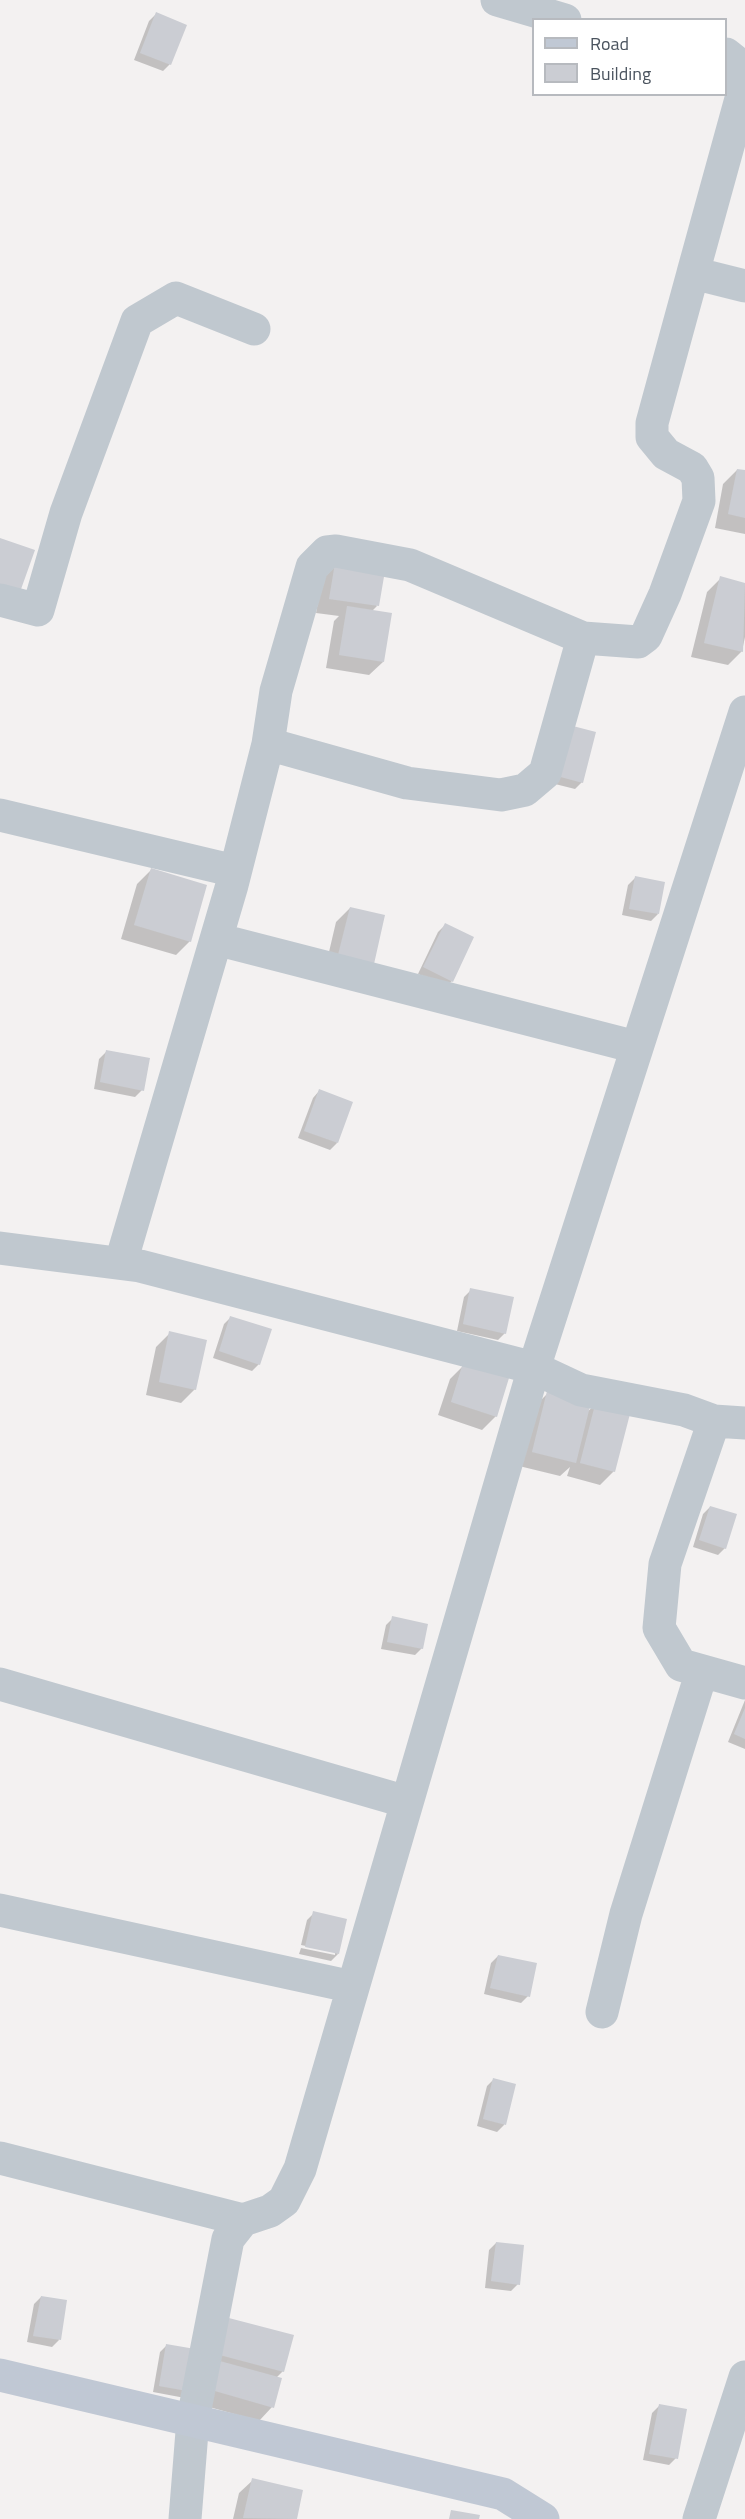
<!DOCTYPE html>
<html>
<head>
<meta charset="utf-8">
<style>
  body { margin:0 }
  #map { position:relative; width:745px; height:2519px; overflow:hidden; background:#f3f1f1; font-family:"Titillium Web",sans-serif }
  canvas { display:block }
  .legend { position:absolute; left:532px; top:18px; width:195px; height:78px; box-sizing:border-box; background:#fff; border:2px solid #b7babf; margin:0; padding:8px 10px; list-style:none; font-size:18px; color:#4a535e }
  .legend li { display:flex; align-items:center; gap:12px; height:30px }
  .legend b { width:30px; border:2px solid #b7babf }
</style>
</head>
<body>
<div id="map">
<canvas width="745" height="2519"></canvas>
<ul class="legend">
<li><b style="height:8px;background:#c0c8d4"></b>Road</li>
<li><b style="height:16px;background:#cbcdd3"></b>Building</li>
</ul>
</div>
<script>
const context = document.querySelector('canvas').getContext('2d');
context.lineJoin = 'round';
function paint(path, color) {
  context.fillStyle = color;
  context.fill(path, 'evenodd');
}
function poly(rows) {
  const path = new Path2D();
  for (const r of rows) {
    path.moveTo(r[0], r[1]);
    for (let i = 2; i < r.length; i += 2) path.lineTo(r[i], r[i + 1]);
  }
  return path;
}
function strokePath(path, color, width, dash) {
  context.strokeStyle = color;
  context.lineWidth = width;
  context.lineCap = dash ? 'butt' : 'round';
  context.setLineDash(dash || []);
  context.stroke(path);
}
const shadow = poly([
  [156,14,170,64,163,71,134,60,149,21],
  [737,470,745,472,745,534,715,528,723,484],
  [337,558,377,606,372,611,383,662,369,675,326,668,334,621,339,616,316,613,323,572],
  [721,578,745,584,745,637,742,651,728,665,691,657,707,592],
  [563,734,582,782,575,789,551,783],
  [151,870,190,941,176,955,121,939,137,884],
  [635,878,658,914,651,921,622,915,628,885],
  [350,908,383,916,325,969,336,922],
  [445,925,452,981,445,987,418,974,438,932],
  [106,1052,142,1090,135,1097,94,1089,99,1059],
  [319,1091,337,1143,330,1150,298,1138,313,1098],
  [471,1290,505,1333,498,1340,457,1331,464,1297],
  [231,1317,259,1364,252,1371,213,1358,224,1324],
  [170,1333,195,1389,181,1403,146,1395,156,1347],
  [464,1365,496,1416,482,1430,438,1415,450,1379],
  [548,1393,586,1413,597,1403,614,1471,600,1485,567,1476,570,1467,560,1476,519,1466,534,1407],
  [710,1507,725,1548,718,1555,693,1547,703,1514],
  [393,1618,422,1648,415,1655,381,1649,386,1625],
  [745,1700,745,1749,728,1742],
  [314,1913,338,1954,331,1961,299,1954,301,1948,335,1955,335,1952,301,1945,307,1920],
  [498,1956,528,1996,521,2003,484,1994,491,1963],
  [494,2079,515,2085,504,2125,497,2132,477,2126,487,2086],
  [496,2243,518,2284,511,2291,485,2288,489,2250],
  [41,2297,59,2340,52,2347,27,2342,34,2304],
  [212,2332,283,2371,276,2378,272,2407,259,2421,195,2403],
  [167,2345,185,2398,153,2392,160,2352],
  [659,2406,676,2458,669,2465,643,2460,652,2413],
  [253,2480,302,2491,295,2519,233,2519,239,2493]
]);
const building = poly([
  [156,12,187,25,171,65,140,53],
  [737,469,745,470,745,518,728,514],
  [0,538,35,550,20,592,0,585],
  [336,557,386,565,379,606,329,599],
  [720,576,745,583,743,652,704,643],
  [347,606,392,613,384,662,339,655],
  [569,725,596,732,583,783,557,776],
  [151,868,207,885,191,942,134,925],
  [635,876,665,882,659,914,629,909],
  [350,907,385,915,374,964,338,955],
  [445,923,474,937,453,982,423,967],
  [106,1050,150,1058,144,1091,100,1082],
  [319,1089,353,1102,338,1143,304,1131],
  [470,1288,514,1297,506,1334,463,1324],
  [230,1316,272,1329,260,1365,219,1351],
  [169,1331,207,1340,196,1390,159,1382],
  [463,1363,509,1378,497,1417,451,1402],
  [547,1391,591,1402,576,1463,532,1452],
  [596,1401,631,1410,615,1472,580,1463],
  [710,1506,737,1514,726,1549,699,1540],
  [392,1616,428,1624,423,1649,387,1642],
  [745,1708,745,1739,734,1734],
  [313,1911,347,1919,339,1954,305,1947],
  [498,1955,537,1963,530,1997,490,1988],
  [493,2078,516,2084,506,2125,483,2119],
  [496,2242,524,2245,520,2285,491,2281],
  [41,2296,67,2300,61,2340,33,2336],
  [225,2317,294,2335,284,2372,216,2354],
  [166,2344,201,2350,193,2392,159,2386],
  [216,2360,282,2378,274,2408,208,2389],
  [659,2404,687,2409,678,2459,649,2454],
  [252,2478,303,2490,297,2519,243,2518],
  [451,2510,480,2515,479,2519,449,2519]
]);
const street = poly([
  [497,0,565,20],
  [693,273,744,88,740,65,726,54],
  [0,600,38,610,66,513,137,321,176,298,254,329],
  [745,712,534,1368,581,1390,684,1410,714,1421,745,1423],
  [268,744,407,783,501,795,525,790,545,773,583,638],
  [0,815,235,871],
  [216,939,636,1047],
  [0,1248,140,1266,534,1368,300,2169,284,2201,270,2211,243,2220,228,2239,193,2419,185,2519],
  [121,1262,232,885,268,744,276,691,312,567,327,552,336,551,410,565,583,638,638,642,646,636,665,594,699,501,698,478,692,468,666,454,652,437,652,423,693,273,745,286],
  [714,1421,665,1564,659,1628,681,1665,745,1683],
  [0,1684,407,1802],
  [0,1910,353,1987],
  [602,2012,626,1914,702,1671],
  [0,2158,243,2220],
  [699,2519,745,2377]
]);
const secondary = poly([
  [0,2375,503,2494,543,2519]
]);
paint(shadow, '#0003');
paint(building, '#cbcdd3');
strokePath(street, '#c0c8cf', 33);
strokePath(secondary, '#c0c8d4', 33);
</script>
</body>
</html>
